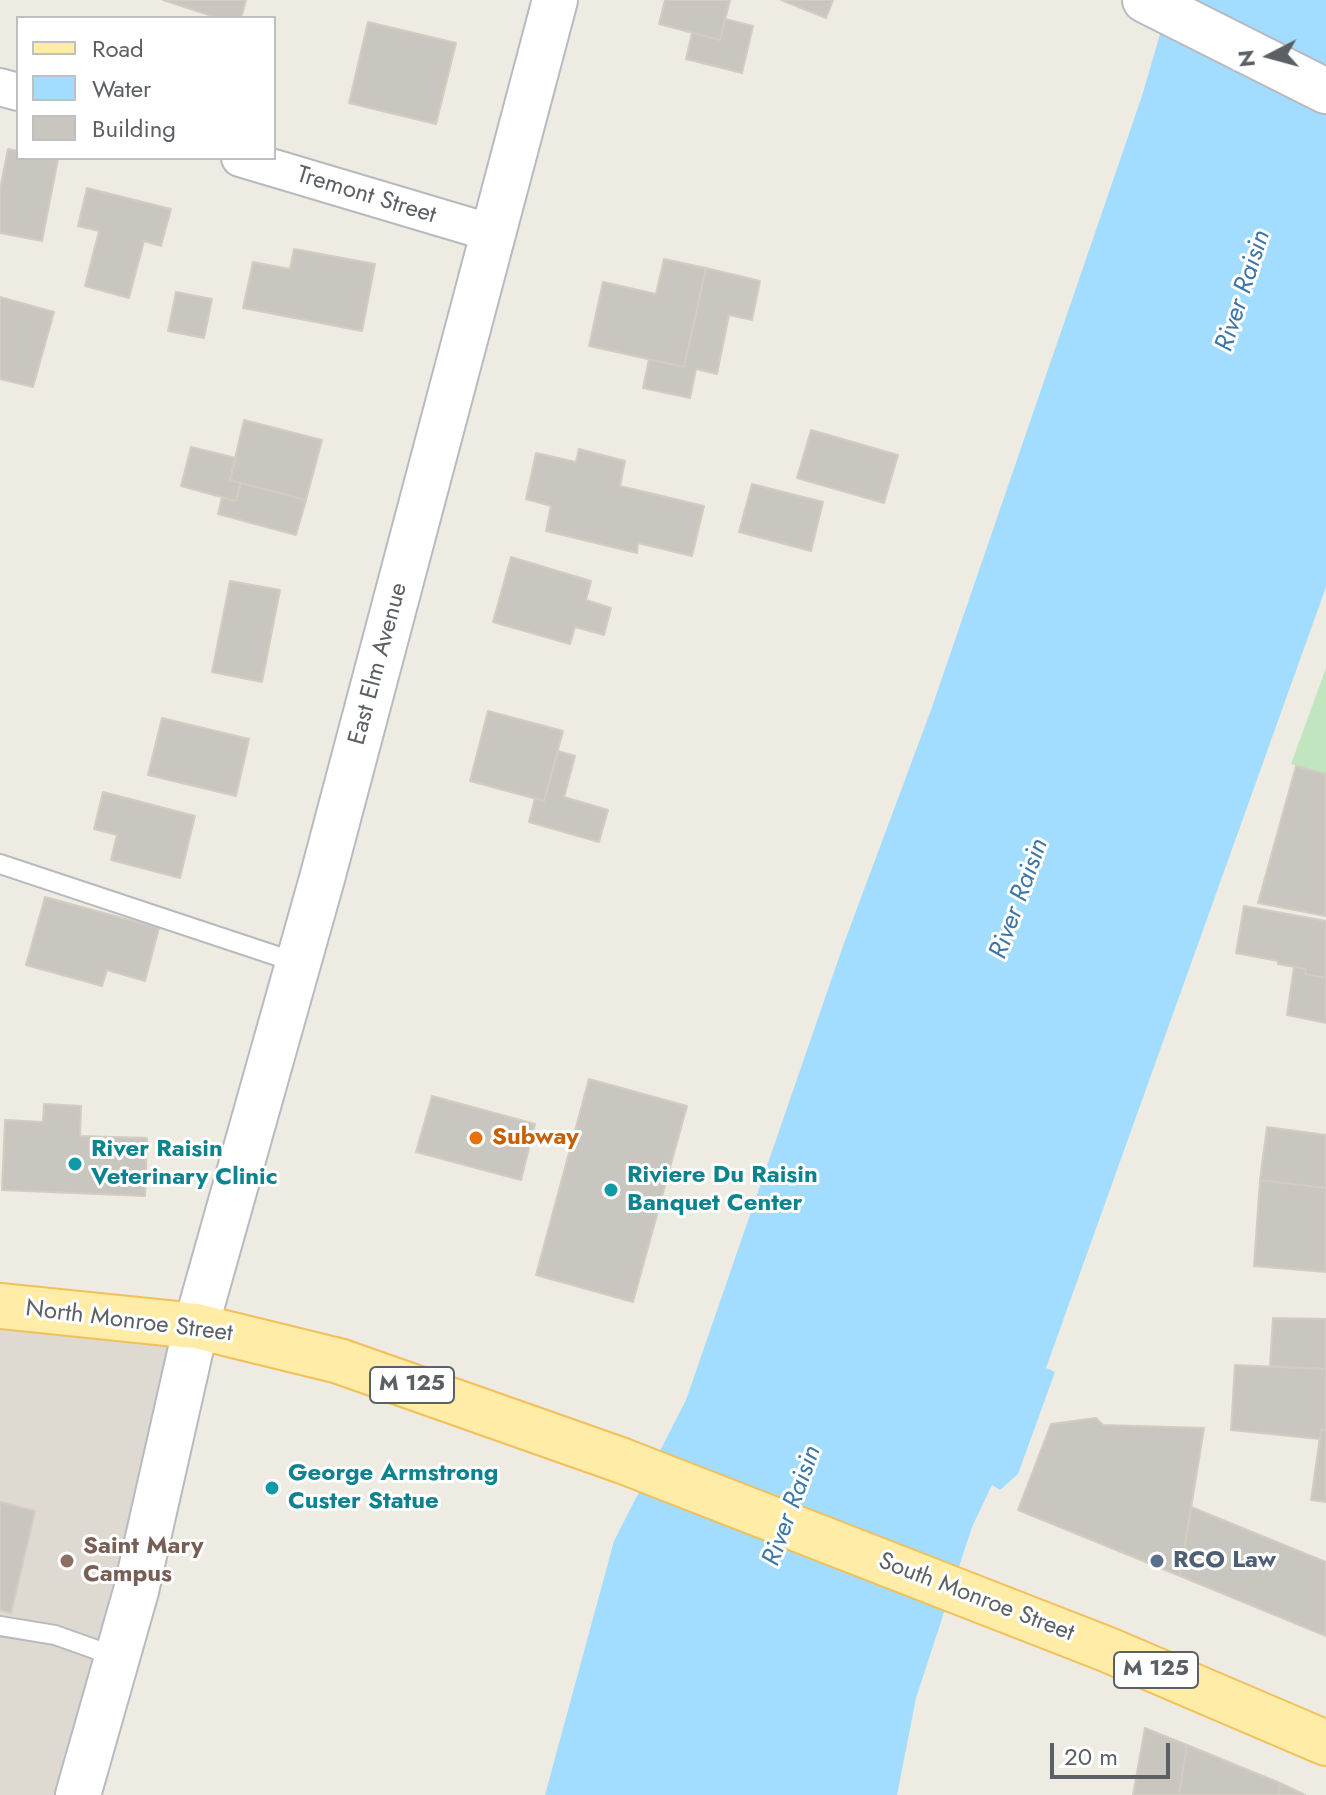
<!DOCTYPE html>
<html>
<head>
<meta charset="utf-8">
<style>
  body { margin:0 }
  #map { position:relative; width:1326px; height:1795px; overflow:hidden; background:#eeebe3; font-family:Jost,sans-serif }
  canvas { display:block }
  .legend { position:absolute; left:16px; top:16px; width:260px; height:144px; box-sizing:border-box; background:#fff; border:2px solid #bdbfc1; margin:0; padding:10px 14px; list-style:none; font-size:24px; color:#5b6064 }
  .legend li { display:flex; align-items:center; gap:16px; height:40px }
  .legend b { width:40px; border:2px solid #bdbfc1 }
  .north { position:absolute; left:1230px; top:16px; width:80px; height:80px; -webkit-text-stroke:6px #fff; paint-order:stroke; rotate:264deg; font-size:22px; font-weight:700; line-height:32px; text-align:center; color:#5b6064 }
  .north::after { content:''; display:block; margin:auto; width:28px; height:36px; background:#5b6064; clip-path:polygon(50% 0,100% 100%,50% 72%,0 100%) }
  .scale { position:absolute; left:1050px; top:1743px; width:120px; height:36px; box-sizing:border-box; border:4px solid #5b6064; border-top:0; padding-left:10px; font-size:24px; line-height:28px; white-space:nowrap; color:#5b6064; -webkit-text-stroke:6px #fff; paint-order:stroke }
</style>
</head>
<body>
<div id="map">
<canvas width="1326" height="1795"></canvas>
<ul class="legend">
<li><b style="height:10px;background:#ffeca7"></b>Road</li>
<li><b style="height:22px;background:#a2dcff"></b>Water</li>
<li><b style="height:22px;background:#c9c6c0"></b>Building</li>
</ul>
<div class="north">N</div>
<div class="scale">20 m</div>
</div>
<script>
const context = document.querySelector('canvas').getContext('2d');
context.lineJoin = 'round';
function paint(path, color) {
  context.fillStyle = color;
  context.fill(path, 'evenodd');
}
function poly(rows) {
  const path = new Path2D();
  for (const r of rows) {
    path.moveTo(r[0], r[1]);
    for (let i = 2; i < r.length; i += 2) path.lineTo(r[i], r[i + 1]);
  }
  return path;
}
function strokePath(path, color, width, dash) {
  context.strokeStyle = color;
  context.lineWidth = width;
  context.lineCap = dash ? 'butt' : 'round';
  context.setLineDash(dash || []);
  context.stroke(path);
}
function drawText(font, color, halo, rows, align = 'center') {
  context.font = font + ' Jost,sans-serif';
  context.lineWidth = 6;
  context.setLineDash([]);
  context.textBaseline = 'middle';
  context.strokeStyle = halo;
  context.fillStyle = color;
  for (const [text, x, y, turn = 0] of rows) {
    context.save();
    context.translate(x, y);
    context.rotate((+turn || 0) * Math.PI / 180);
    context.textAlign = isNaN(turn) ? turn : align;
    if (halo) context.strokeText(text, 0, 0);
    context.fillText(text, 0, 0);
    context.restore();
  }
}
const education = poly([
  [0,1306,196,1326,70,1795,0,1795]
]);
const green = poly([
  [1326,668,1326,774,1291,764]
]);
const water = poly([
  [1170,0,1326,0,1326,587,1046,1368,1055,1372,1018,1474,1000,1490,992,1485,972,1527,916,1698,897,1795,545,1795,614,1541,686,1400,843,946,931,710,1142,96]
]);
const building = poly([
  [163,0,246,0,241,18,218,18,163,0],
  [665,0,730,0,720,40,659,24,665,0],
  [781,0,833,0,826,18,781,0],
  [725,19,753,26,742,73,686,59,692,33,720,40,725,19],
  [368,22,456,43,436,124,349,103,368,22],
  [8,149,18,151,18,158,58,159,42,241,0,233,0,189,8,149],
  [87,188,171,209,161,246,144,241,129,298,85,286,99,231,78,226,87,188],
  [294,249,375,264,362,331,243,308,253,262,290,269,294,249],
  [664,259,706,268,684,367,589,346,603,282,656,294,664,259],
  [706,268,760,281,752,320,729,315,717,374,696,369,690,398,643,388,649,359,684,367,706,268],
  [176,292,212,299,204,338,168,331,176,292],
  [0,297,54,312,33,387,0,379,0,297],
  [244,420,322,440,306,500,230,480,244,420],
  [811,430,898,455,884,503,797,478,811,430],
  [191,447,236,458,230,480,241,483,236,501,181,486,191,447],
  [579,449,625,461,620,486,704,506,692,556,638,543,637,553,546,531,551,506,526,499,536,453,576,462,579,449],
  [241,483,306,500,296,535,218,514,222,498,236,501,241,483],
  [752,484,823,502,811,551,739,532,752,484],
  [511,557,591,581,586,600,611,608,604,635,575,627,570,644,493,622,511,557],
  [230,581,280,590,262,682,212,672,230,581],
  [488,711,563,731,544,801,470,781,488,711],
  [162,718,249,739,236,796,148,775,162,718],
  [558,751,575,756,564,797,608,810,599,842,529,822,535,798,544,801,558,751],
  [1296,766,1326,774,1326,916,1258,903,1296,766],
  [103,792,195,816,180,878,111,860,117,835,94,829,103,792],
  [45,897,159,928,145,981,107,970,102,986,26,965,45,897],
  [1244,906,1326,921,1326,978,1305,974,1306,969,1278,964,1278,961,1236,953,1244,906],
  [1294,967,1306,969,1305,974,1326,978,1326,1023,1287,1015,1294,967],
  [589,1079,687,1106,633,1302,536,1275,589,1079],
  [432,1096,535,1124,521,1180,416,1152,432,1096],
  [44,1104,81,1106,80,1136,147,1138,145,1196,2,1190,5,1120,43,1122,44,1104],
  [1267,1127,1326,1135,1326,1188,1260,1180,1267,1127],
  [1260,1180,1326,1188,1326,1272,1254,1266,1260,1180],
  [1273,1318,1326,1319,1326,1369,1270,1366,1273,1318],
  [1235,1365,1326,1369,1326,1430,1321,1430,1320,1439,1231,1430,1235,1365],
  [1096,1418,1103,1425,1204,1428,1180,1576,1018,1510,1051,1424,1096,1418],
  [1321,1430,1326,1430,1326,1502,1311,1500,1321,1430],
  [0,1502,35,1511,11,1613,0,1610,0,1502],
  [1191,1507,1326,1562,1326,1636,1180,1576,1191,1507],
  [1145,1728,1187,1745,1179,1795,1133,1795,1145,1728],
  [1187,1745,1280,1783,1279,1795,1179,1795,1187,1745],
  [1280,1783,1305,1795,1279,1795,1280,1783]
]);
const lane = poly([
  [0,864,298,963],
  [0,1626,55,1635,117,1657]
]);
const street = poly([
  [0,87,18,92],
  [240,158,492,233]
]);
const secondary = poly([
  [1145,0,1326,91],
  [78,1795,136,1591,196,1326,323,875,555,0]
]);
const primary = poly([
  [0,1306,196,1326,339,1361,623,1461,1106,1649,1326,1743]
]);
const markers = [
  [476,1138,8,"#e8710a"],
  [75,1164,8,"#0f9aa8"],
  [611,1190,8,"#0f9aa8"],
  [272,1488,8,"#0f9aa8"],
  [67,1561,8,"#8d6e63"],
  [1157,1561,8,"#5c6f8a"]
];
const shields = [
  [412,1385,84],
  [1156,1670,84]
];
const shieldNames = [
  ["M 125",412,1385],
  ["M 125",1156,1670]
];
const streetNames = [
  ["Tremont Street",366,196,17],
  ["East Elm Avenue",379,664,-75],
  ["North Monroe Street",129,1322,7],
  ["South Monroe Street",976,1598,21]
];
const foodNames = [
  ["Subway",492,1138]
];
const cultureNames = [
  ["River Raisin",91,1150],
  ["Veterinary Clinic",91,1178],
  ["Riviere Du Raisin",627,1176],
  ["Banquet Center",627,1204],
  ["George Armstrong",288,1474],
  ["Custer Statue",288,1502]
];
const educationNames = [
  ["Saint Mary",83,1547],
  ["Campus",83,1575]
];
const serviceNames = [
  ["RCO Law",1173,1561]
];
const waterNames = [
  ["River Raisin",1244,291,-72],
  ["River Raisin",1020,899,-70],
  ["River Raisin",793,1506,-70]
];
paint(education, '#dedad1');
paint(green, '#c1e6bf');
paint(water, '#a2dcff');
paint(building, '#c9c6c0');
strokePath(building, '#d3ccc1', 2);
strokePath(lane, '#b6b9bd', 22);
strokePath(street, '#b6b9bd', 40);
strokePath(secondary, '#b7bac0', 48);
strokePath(primary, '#f2bf59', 48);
strokePath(lane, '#fff', 18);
strokePath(street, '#fff', 36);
strokePath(secondary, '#fff', 44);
strokePath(primary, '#ffeca7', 44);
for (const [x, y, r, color] of markers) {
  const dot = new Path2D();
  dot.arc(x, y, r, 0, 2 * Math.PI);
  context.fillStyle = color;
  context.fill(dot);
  strokePath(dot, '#fff', 3);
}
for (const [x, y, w] of shields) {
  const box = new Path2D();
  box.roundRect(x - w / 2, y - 18, w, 36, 6);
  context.fillStyle = '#fff';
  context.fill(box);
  strokePath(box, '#5b6064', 2);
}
drawText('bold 22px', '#5b6064', null, shieldNames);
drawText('24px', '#5b6064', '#fff', streetNames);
drawText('bold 24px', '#c56008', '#fff', foodNames, 'left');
drawText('bold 24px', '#0d838f', '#fff', cultureNames, 'left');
drawText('bold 24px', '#785e54', '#fff', educationNames, 'left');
drawText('bold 24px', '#4e5e75', '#fff', serviceNames, 'left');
drawText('italic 26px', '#3c77a8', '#fff', waterNames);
</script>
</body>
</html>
